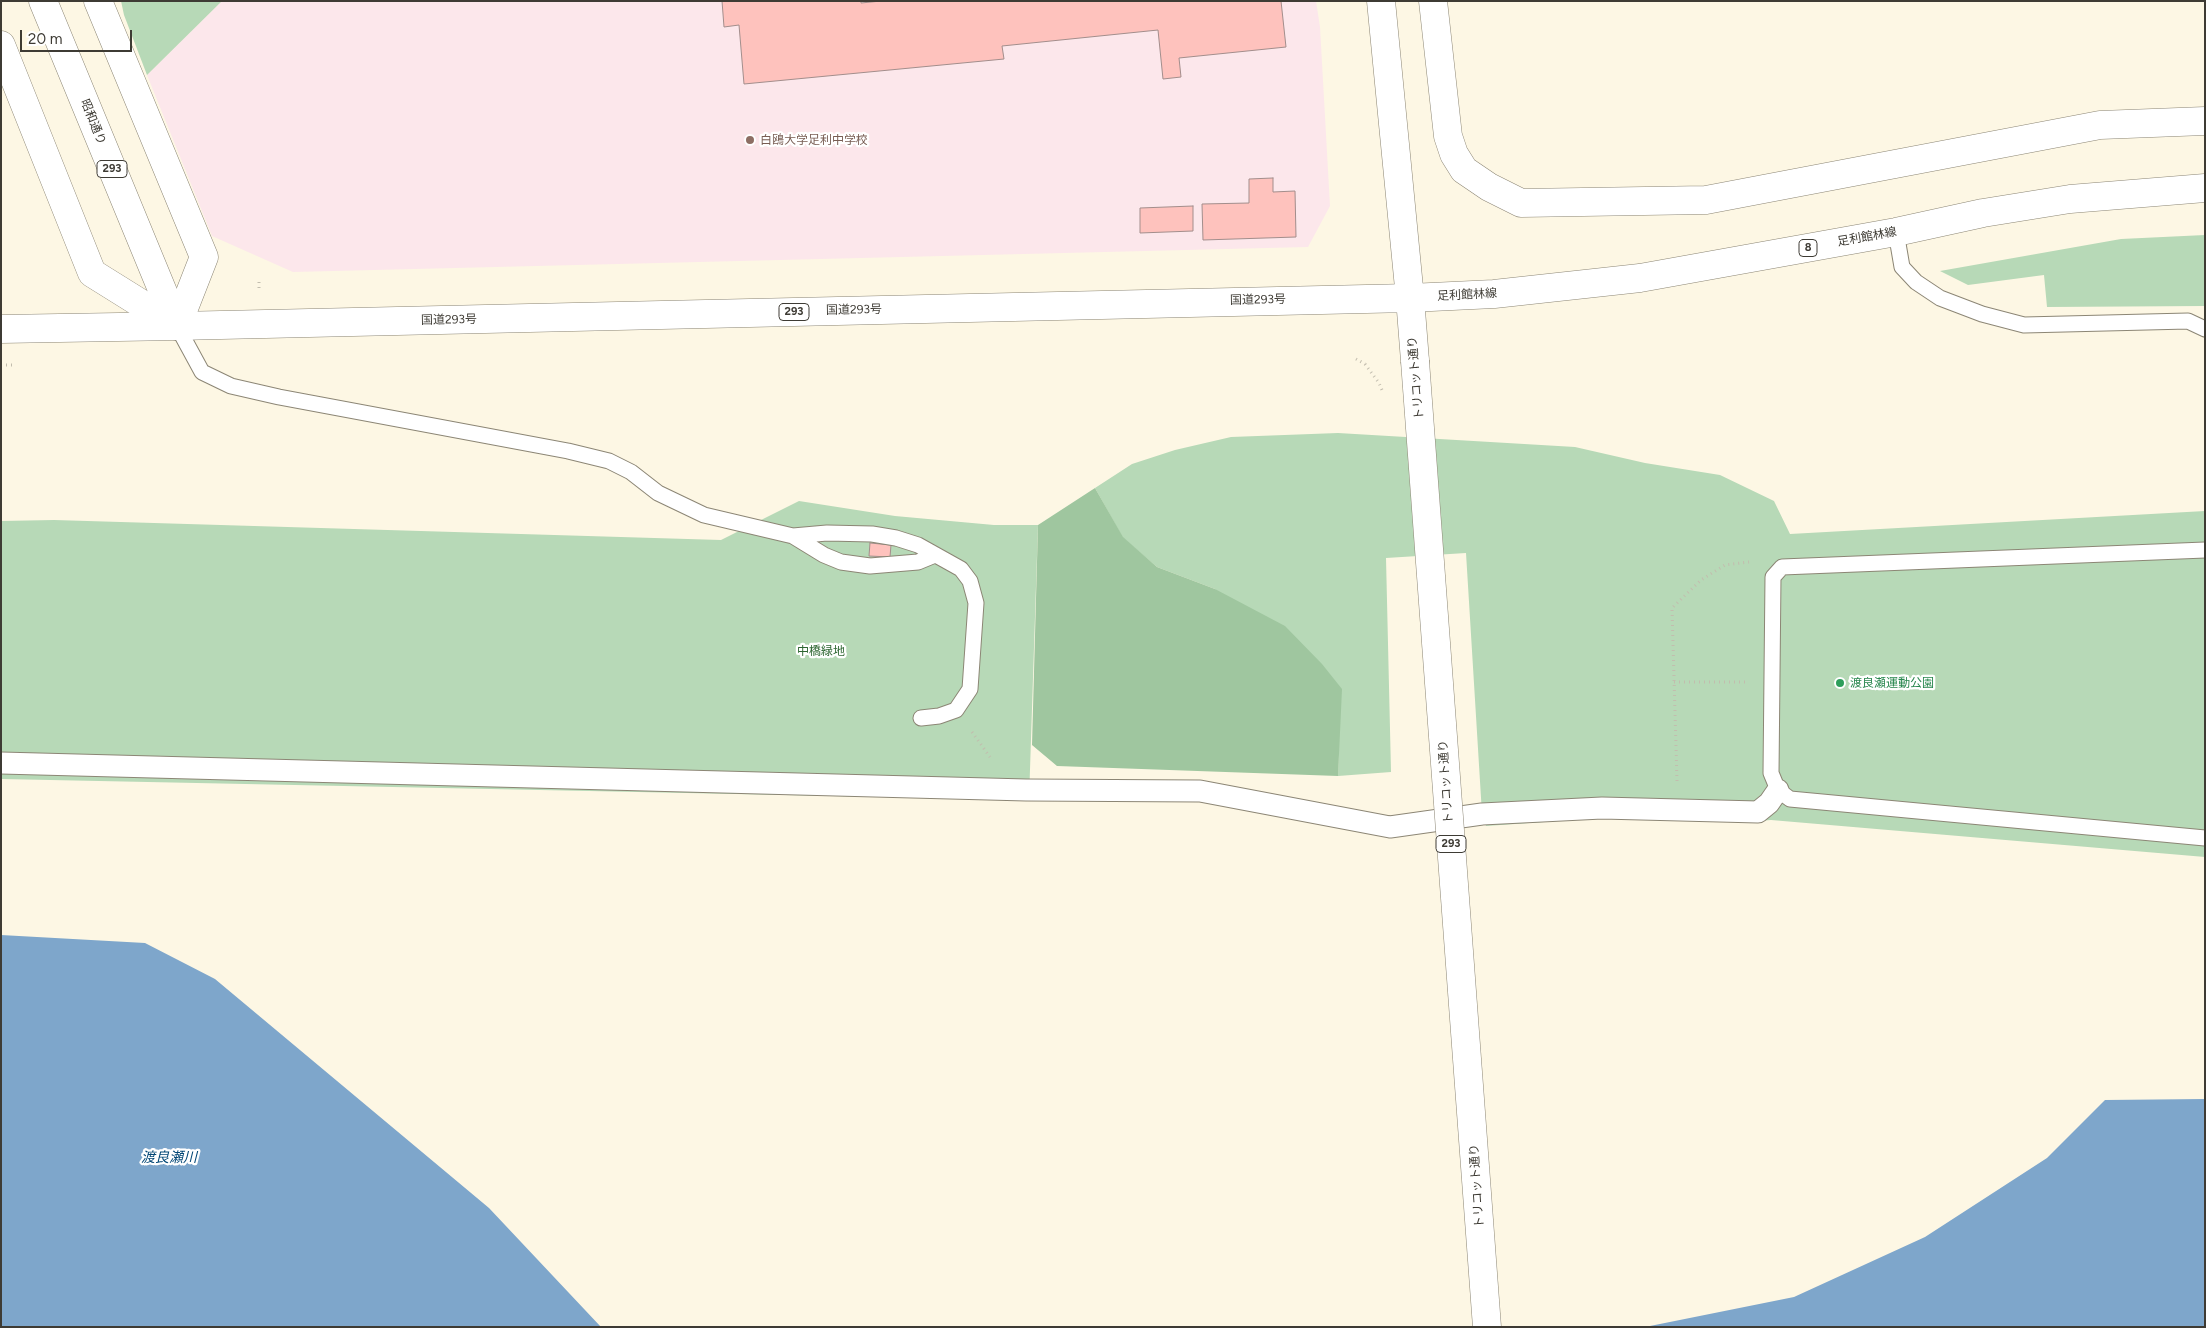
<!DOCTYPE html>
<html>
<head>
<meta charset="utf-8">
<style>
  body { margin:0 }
  #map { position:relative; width:2206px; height:1328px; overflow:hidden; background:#fdf7e4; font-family:Figtree,sans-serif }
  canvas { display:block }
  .frame { position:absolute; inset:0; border:2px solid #3e3b34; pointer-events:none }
  .scale { position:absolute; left:20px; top:30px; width:112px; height:22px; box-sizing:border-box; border:2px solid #3e3b34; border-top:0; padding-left:6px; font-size:15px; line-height:18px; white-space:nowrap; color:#3e3b34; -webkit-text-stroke:4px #fff; paint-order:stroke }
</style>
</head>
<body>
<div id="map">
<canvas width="2206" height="1328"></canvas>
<div class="frame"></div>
<div class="scale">20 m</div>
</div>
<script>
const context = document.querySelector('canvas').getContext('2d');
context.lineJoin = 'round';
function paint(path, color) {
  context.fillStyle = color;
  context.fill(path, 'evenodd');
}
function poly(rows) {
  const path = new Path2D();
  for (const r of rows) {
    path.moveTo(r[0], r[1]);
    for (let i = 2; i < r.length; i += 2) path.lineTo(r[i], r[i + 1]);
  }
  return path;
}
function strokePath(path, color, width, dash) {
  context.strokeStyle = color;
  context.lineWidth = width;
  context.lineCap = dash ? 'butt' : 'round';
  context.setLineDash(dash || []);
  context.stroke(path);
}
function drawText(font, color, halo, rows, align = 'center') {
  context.font = font + ' Figtree,"Noto Sans JP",sans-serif';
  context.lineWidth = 4.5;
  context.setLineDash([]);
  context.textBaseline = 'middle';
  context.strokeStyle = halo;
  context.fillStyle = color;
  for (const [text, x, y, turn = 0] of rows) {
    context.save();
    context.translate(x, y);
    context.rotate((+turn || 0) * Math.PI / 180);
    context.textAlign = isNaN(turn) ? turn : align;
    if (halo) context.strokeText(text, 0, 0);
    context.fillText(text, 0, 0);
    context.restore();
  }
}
const education = poly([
  [222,1,1316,1,1320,27,1330,206,1308,247,293,272,212,236,147,75]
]);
const green = poly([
  [121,1,222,1,147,75,124,15],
  [2205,235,2205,306,2047,307,2044,275,1968,285,1940,271,2121,239],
  [1338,433,1575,447,1645,463,1720,475,1774,501,1790,534,2205,511,2205,857,1771,820,1758,821,1602,818,1486,826,1482,814,1466,553,1386,558,1391,772,1338,776,1339,741,1215,589,1157,567,1123,538,1095,488,1132,464,1175,450,1231,437],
  [799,501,895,516,994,525,1038,525,1029,800,1,779,1,521,54,520,721,540]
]);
const forest = poly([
  [1095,488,1123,537,1157,567,1215,589,1285,626,1322,664,1342,689,1338,776,1057,766,1032,745,1038,525]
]);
const water = poly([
  [1,935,145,943,215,979,489,1208,601,1327,1,1327],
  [2205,1099,2205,1327,1645,1327,1794,1297,1925,1237,2047,1158,2105,1100]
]);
const building = poly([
  [722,1,861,1,861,3,881,1,1281,1,1286,47,1179,58,1181,77,1163,79,1158,30,1002,46,1004,59,744,84,739,25,724,27,722,1],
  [1273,178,1273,192,1295,191,1296,237,1203,240,1202,204,1249,203,1249,179,1273,178],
  [1193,206,1193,231,1140,233,1140,208,1193,206],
  [870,543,891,545,890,557,869,556,870,543]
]);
const path = poly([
  [259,282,259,292],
  [1356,359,1365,364],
  [1,365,12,365],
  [1674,682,1746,682],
  [972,732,990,757],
  [1677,781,1672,608,1701,580,1725,565,1749,562]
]);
const service = poly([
  [1896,232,1902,267,1916,282,1940,298,1982,314,2024,325,2188,321,2205,329],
  [177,326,202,372,231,386,279,397,568,451,609,461,631,472,658,493,704,515,793,536,827,533,872,534,896,538,918,545,961,569,970,581,976,603,970,689,956,710,939,716,921,718],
  [793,536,824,555,841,562,870,566,918,562,935,555],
  [2205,550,1782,567,1773,577,1771,773,1778,790,1790,799,2205,838]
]);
const pedestrian = poly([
  [1,763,1026,790,1200,791,1390,827,1482,814,1602,808,1758,812,1769,803,1778,790]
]);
const minor = poly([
  [1433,1,1448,136,1454,154,1464,170,1489,187,1521,203,1706,200,2100,125,2205,121],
  [1,45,92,273,177,326,204,257,98,1]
]);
const tertiary = poly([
  [1381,1,1410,298],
  [1,329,177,326]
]);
const primary = poly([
  [1410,298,1494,294,1640,278,1896,232,1983,213,2070,199,2205,188]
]);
const trunk = poly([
  [43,1,177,326,1410,298,1415,361]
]);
const pathBridge = poly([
  [1365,364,1379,383,1382,390]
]);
const trunkBridge = poly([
  [1415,361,1487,1327]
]);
const markers = [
  [750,140,5,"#8d6e63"],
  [1840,683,5,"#2e9e5b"]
];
const shields = [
  [112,169,30],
  [1808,248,18],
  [794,312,30],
  [1451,844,30]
];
const shieldNames = [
  ["293",112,169],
  ["8",1808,248],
  ["293",794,312],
  ["293",1451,844]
];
const streetNames = [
  ["昭和通り",93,122,68],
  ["足利館林線",1867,237,-10],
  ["足利館林線",1467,295,-3],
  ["国道293号",1258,300,-1],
  ["国道293号",854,310,-1],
  ["国道293号",449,320,-1],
  ["トリコット通り",1416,378,-95],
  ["トリコット通り",1446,782,-94],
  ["トリコット通り",1477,1186,-94]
];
const educationNames = [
  ["白鴎大学足利中学校",760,140]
];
const parkNames = [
  ["中橋緑地",821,651]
];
const leisureNames = [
  ["渡良瀬運動公園",1850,683]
];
const waterNames = [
  ["渡良瀬川",169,1158]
];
paint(education, '#fce7eb');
paint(green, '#b7d9b7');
paint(forest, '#9fc69f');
paint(water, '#7ea6cb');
paint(building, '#fec2bd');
strokePath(building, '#a38e8c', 1);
strokePath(service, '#8c8675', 17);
strokePath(pedestrian, '#8c8675', 23);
strokePath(minor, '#8c8675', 29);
strokePath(tertiary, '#8c8675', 29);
strokePath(primary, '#8c8675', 29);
strokePath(trunk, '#8c8675', 29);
strokePath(path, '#c2bdae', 3, [1, 4]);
strokePath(service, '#fff', 15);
strokePath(pedestrian, '#fff', 21);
strokePath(minor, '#fff', 28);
strokePath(tertiary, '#fff', 28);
strokePath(primary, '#fff', 28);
strokePath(trunk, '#fff', 28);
strokePath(trunkBridge, '#8c8675', 29, []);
strokePath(pathBridge, '#c2bdae', 3, [1, 4]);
strokePath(trunkBridge, '#fff', 28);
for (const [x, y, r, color] of markers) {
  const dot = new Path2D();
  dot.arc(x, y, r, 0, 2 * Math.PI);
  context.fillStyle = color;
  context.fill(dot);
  strokePath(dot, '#fff', 2);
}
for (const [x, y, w] of shields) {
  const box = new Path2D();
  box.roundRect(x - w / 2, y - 8.5, w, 17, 4);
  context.fillStyle = '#fff';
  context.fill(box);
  strokePath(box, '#3e3b34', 1);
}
drawText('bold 11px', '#3e3b34', null, shieldNames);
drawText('12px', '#3e3b34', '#fff', streetNames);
drawText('12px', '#785e54', '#fff', educationNames, 'left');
drawText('12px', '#2e6632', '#fff', parkNames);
drawText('12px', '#27864d', '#fff', leisureNames, 'left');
drawText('italic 14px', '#034776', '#fff', waterNames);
</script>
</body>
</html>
